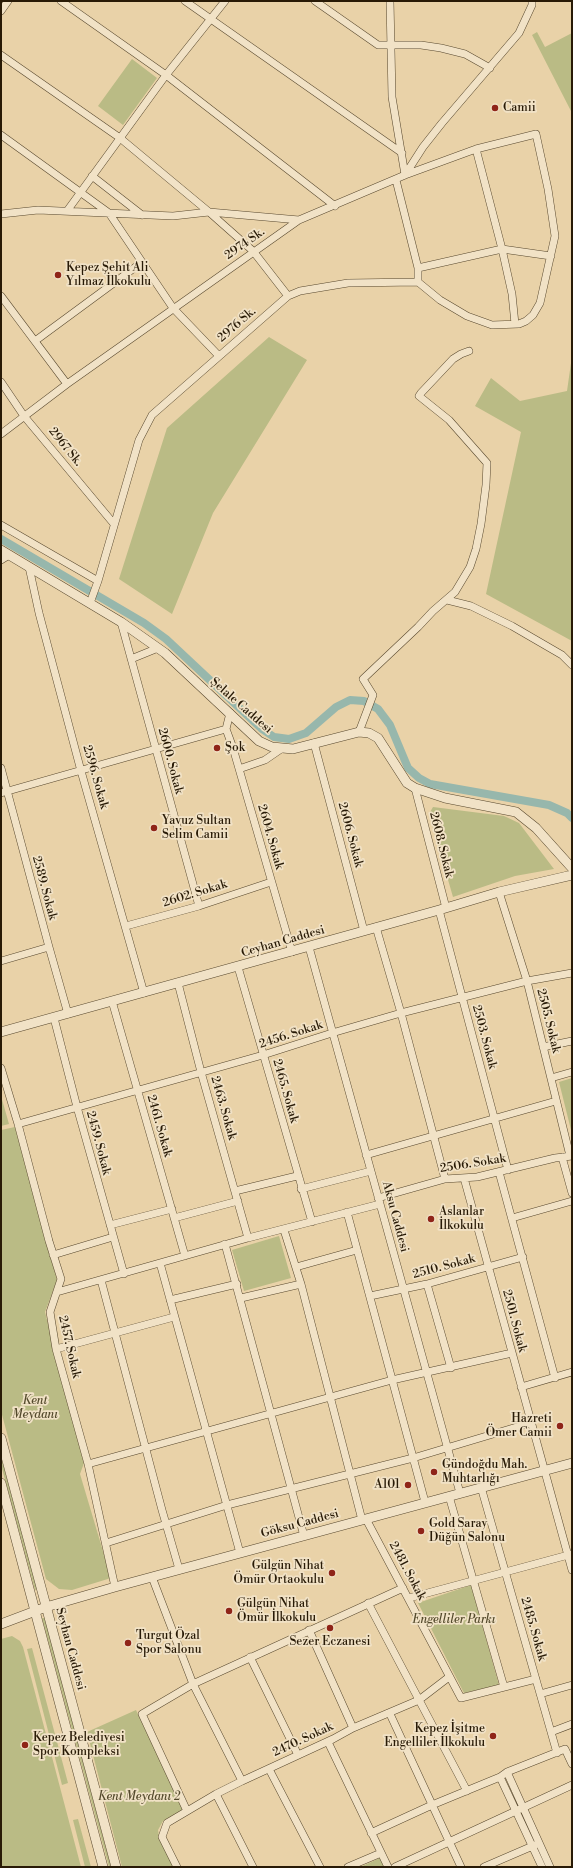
<!DOCTYPE html>
<html>
<head>
<meta charset="utf-8">
<style>
  body { margin:0 }
  #map { position:relative; width:573px; height:1868px; overflow:hidden; background:#e9d2a8; font-family:"Libre Bodoni",serif }
  canvas { display:block }
  .frame { position:absolute; inset:0; border:2px solid #281a06; pointer-events:none }
</style>
</head>
<body>
<div id="map">
<canvas width="573" height="1868"></canvas>
<div class="frame"></div>
</div>
<script>
const context = document.querySelector('canvas').getContext('2d');
context.lineJoin = 'round';
function paint(path, color) {
  context.fillStyle = color;
  context.fill(path, 'evenodd');
}
function poly(rows) {
  const path = new Path2D();
  for (const r of rows) {
    path.moveTo(r[0], r[1]);
    for (let i = 2; i < r.length; i += 2) path.lineTo(r[i], r[i + 1]);
  }
  return path;
}
function strokePath(path, color, width, dash) {
  context.strokeStyle = color;
  context.lineWidth = width;
  context.lineCap = dash ? 'butt' : 'round';
  context.setLineDash(dash || []);
  context.stroke(path);
}
function drawText(font, color, halo, rows, align = 'center') {
  context.font = font + ' "Libre Bodoni",serif';
  context.lineWidth = 3.5;
  context.setLineDash([]);
  context.textBaseline = 'middle';
  context.strokeStyle = halo;
  context.fillStyle = color;
  for (const [text, x, y, turn = 0] of rows) {
    context.save();
    context.translate(x, y);
    context.rotate((+turn || 0) * Math.PI / 180);
    context.textAlign = isNaN(turn) ? turn : align;
    if (halo) context.strokeText(text, 0, 0);
    context.fillText(text, 0, 0);
    context.restore();
  }
}
const green = poly([
  [537,32,545,47,572,33,572,113,532,35],
  [132,59,157,78,123,125,98,106],
  [269,337,307,360,213,513,172,614,119,579,167,428],
  [572,356,572,641,486,594,521,432,475,406,491,378,520,401,567,391],
  [433,807,504,816,519,823,554,869,515,876,453,897,429,814],
  [572,1078,572,1134,559,1082],
  [1,1096,9,1124,1,1126],
  [15,1127,57,1280,45,1312,84,1463,80,1474,111,1578,72,1590,59,1589,46,1579,1,1411,1,1130],
  [279,1236,291,1278,244,1291,232,1250],
  [1,1456,37,1589,35,1590,1,1465],
  [471,1585,499,1685,464,1693,418,1603],
  [42,1618,45,1618,111,1867,109,1867],
  [12,1636,20,1641,23,1647,81,1867,1,1867,1,1639],
  [32,1648,68,1783,62,1785,27,1649],
  [136,1710,183,1810,163,1821,158,1830,159,1836,174,1867,122,1867,87,1732],
  [78,1819,91,1867,85,1867,73,1820],
  [380,1858,384,1867,360,1867]
]);
const canal = poly([
  [1,539,144,623,166,639,262,729,274,737,289,739,306,733,336,707,350,700,364,701,378,709,390,725,408,768,419,778,430,784,549,805,567,813,572,818]
]);
const minor = poly([
  [61,1,166,75,335,206],
  [185,1,402,153],
  [315,1,378,45,421,45,441,48,465,54,490,68],
  [390,1,392,97,405,175],
  [1,11,8,1],
  [1,55,120,138,209,212,253,251,288,296],
  [1,135,109,213,173,308,219,356],
  [476,149,502,249,512,294,515,324],
  [405,175,423,147,442,123,519,33,532,5,532,1],
  [92,176,142,215],
  [396,180,418,268,418,282],
  [67,211,166,75,225,1],
  [1,214,38,210,173,216,209,212,299,220],
  [418,268,502,249,551,256],
  [1,296,67,384],
  [35,341,141,263],
  [1,382,24,416,114,524],
  [1,434,67,384,299,220,405,175,476,149,536,134,548,189,555,236,540,303,533,315,526,321,519,324,492,325,467,316,440,300,418,282,348,283,300,291,288,296,152,415,139,440,98,581,90,603],
  [1,525,98,581],
  [1,560,9,555],
  [29,567,39,613,81,771,144,993],
  [447,600,471,606,512,626,562,655,572,665],
  [121,622,199,906],
  [131,659,158,648],
  [226,729,233,748,292,952],
  [359,732,373,695,363,679,418,627,433,611,455,592,470,567,476,549,481,524,486,485,487,463,449,420,419,396,421,393,453,359,461,354,469,351],
  [314,743,364,931],
  [1,768,49,947,68,1014],
  [239,769,265,760,281,749],
  [415,788,446,908],
  [1,793,226,729,230,713],
  [499,892,527,981,570,1156],
  [439,910,508,1170],
  [126,926,199,906,271,882],
  [376,927,401,1013,445,1179],
  [309,947,460,1493],
  [1,961,49,947],
  [238,967,312,1222],
  [178,983,201,1072,248,1238],
  [112,1001,185,1256],
  [54,1018,77,1107,124,1274],
  [543,1047,572,1041],
  [1,1068,18,1124,49,1241,61,1279,50,1312,56,1349,88,1464,115,1587],
  [551,1078,572,1072],
  [18,1124,263,1055,332,1033,401,1013,527,981,572,973],
  [366,1155,556,1101],
  [562,1157,572,1193],
  [499,1172,555,1378],
  [464,1178,572,1570],
  [301,1189,371,1171],
  [235,1191,297,1176],
  [378,1198,445,1179,477,1177,555,1158,572,1156],
  [347,1212,425,1502],
  [174,1218,238,1201],
  [512,1218,572,1201],
  [110,1225,172,1209],
  [284,1230,301,1284,362,1520],
  [225,1244,304,1536],
  [53,1255,113,1237],
  [160,1263,240,1553],
  [296,1267,357,1250],
  [101,1280,162,1510,179,1569],
  [427,1284,451,1368],
  [57,1292,248,1238,380,1204],
  [370,1296,427,1284,523,1257],
  [241,1298,301,1284],
  [170,1300,237,1284],
  [56,1349,174,1317],
  [521,1387,572,1372],
  [88,1464,392,1380,512,1353],
  [481,1487,557,1753],
  [449,1496,504,1687],
  [366,1519,461,1698,536,1679],
  [106,1543,227,1505,413,1458,530,1423],
  [152,1577,193,1684,242,1781],
  [409,1598,572,1554],
  [368,1603,467,1791],
  [309,1630,353,1728],
  [250,1657,298,1755],
  [540,1694,572,1685],
  [390,1714,461,1867],
  [551,1732,572,1724],
  [328,1742,388,1867],
  [269,1769,320,1867],
  [507,1772,550,1867],
  [500,1777,542,1867],
  [216,1794,253,1867],
  [187,1811,142,1714,193,1684,403,1588],
  [371,1833,432,1805,500,1777,507,1772,565,1749,572,1764],
  [177,1867,162,1837,167,1823,216,1794,242,1781,333,1739,353,1728,419,1700,449,1677],
  [348,1867,381,1853],
  [395,1867,572,1785],
  [484,1867,535,1845]
]);
const tertiary = poly([
  [1,550,121,622,165,653,259,741,272,747,293,749,359,732,369,733,378,738,407,783,415,788,445,798,516,812,536,828,572,868],
  [1,1032,439,910,499,892,572,875],
  [1,1438,116,1867],
  [1,1483,103,1867],
  [1,1624,46,1607,115,1587,572,1463]
]);
const markers = [
  [495,108,4,"#8f2418"],
  [58,275,4,"#8f2418"],
  [217,748,4,"#8f2418"],
  [154,828,4,"#8f2418"],
  [431,1219,4,"#8f2418"],
  [560,1426,4,"#8f2418"],
  [434,1472,4,"#8f2418"],
  [408,1485,4,"#8f2418"],
  [421,1531,4,"#8f2418"],
  [332,1573,4,"#8f2418"],
  [229,1611,4,"#8f2418"],
  [330,1628,4,"#8f2418"],
  [128,1643,4,"#8f2418"],
  [493,1736,4,"#8f2418"],
  [25,1745,4,"#8f2418"]
];
const poiNames = [
  ["Camii",503,108],
  ["Kepez Şehit Ali",66,268],
  ["Yılmaz İlkokulu",66,282],
  ["Şok",225,748],
  ["Yavuz Sultan",162,821],
  ["Selim Camii",162,835],
  ["Aslanlar",439,1212],
  ["İlkokulu",439,1226],
  ["Hazreti",552,1419,"right"],
  ["Ömer Camii",552,1433,"right"],
  ["Gündoğdu Mah.",442,1465],
  ["Muhtarlığı",442,1479],
  ["A101",400,1485,"right"],
  ["Gold Saray",429,1524],
  ["Düğün Salonu",429,1538],
  ["Gülgün Nihat",324,1566,"right"],
  ["Ömür Ortaokulu",324,1580,"right"],
  ["Gülgün Nihat",237,1604],
  ["Ömür İlkokulu",237,1618],
  ["Turgut Özal",136,1636],
  ["Spor Salonu",136,1650],
  ["Sezer Eczanesi",330,1642,"center"],
  ["Kepez İşitme",485,1729,"right"],
  ["Engelliler İlkokulu",485,1743,"right"],
  ["Kepez Belediyesi",33,1738],
  ["Spor Kompleksi",33,1752]
];
const streetNames = [
  ["2974 Sk.",245,244,-35],
  ["2976 Sk.",237,325,-41],
  ["2967 Sk.",65,447,51],
  ["Şelale Caddesi",241,706,41],
  ["2600. Sokak",170,761,75],
  ["2596. Sokak",95,777,74],
  ["2606. Sokak",350,835,75],
  ["2604. Sokak",270,837,74],
  ["2608. Sokak",441,845,76],
  ["2589. Sokak",44,888,75],
  ["2602. Sokak",195,894,-17],
  ["Ceyhan Caddesi",283,942,-16],
  ["2505. Sokak",548,1021,76],
  ["2456. Sokak",291,1035,-18],
  ["2503. Sokak",484,1037,75],
  ["2465. Sokak",285,1091,74],
  ["2463. Sokak",223,1108,74],
  ["2461. Sokak",159,1126,74],
  ["2459. Sokak",98,1143,75],
  ["2506. Sokak",473,1164,-9],
  ["Aksu Caddesi",395,1217,75],
  ["2510. Sokak",444,1267,-15],
  ["2501. Sokak",514,1321,75],
  ["2457. Sokak",69,1347,77],
  ["Göksu Caddesi",300,1524,-15],
  ["2481. Sokak",407,1571,62],
  ["2485. Sokak",533,1629,74],
  ["Seyhan Caddesi",70,1649,75],
  ["2470. Sokak",303,1740,-25]
];
const parkNames = [
  ["Kent",35,1401],
  ["Meydanı",35,1415],
  ["Engelliler Parkı",454,1620],
  ["Kent Meydanı 2",139,1797]
];
paint(green, '#babb85');
strokePath(canal, '#97b7ac', 8);
strokePath(minor, '#58482e', 8);
strokePath(tertiary, '#58482e', 10);
strokePath(minor, '#f1e2c6', 7);
strokePath(tertiary, '#f1e2c6', 9);
for (const [x, y, r, color] of markers) {
  const dot = new Path2D();
  dot.arc(x, y, r, 0, 2 * Math.PI);
  context.fillStyle = color;
  context.fill(dot);
  strokePath(dot, '#f1e2c6', 1.5);
}
drawText('12px', '#281a06', '#f1e2c6', poiNames, 'left');
drawText('12px', '#281a06', '#f1e2c6', streetNames);
drawText('italic 12px', '#544a2c', '#f1e2c6', parkNames);
</script>
</body>
</html>
